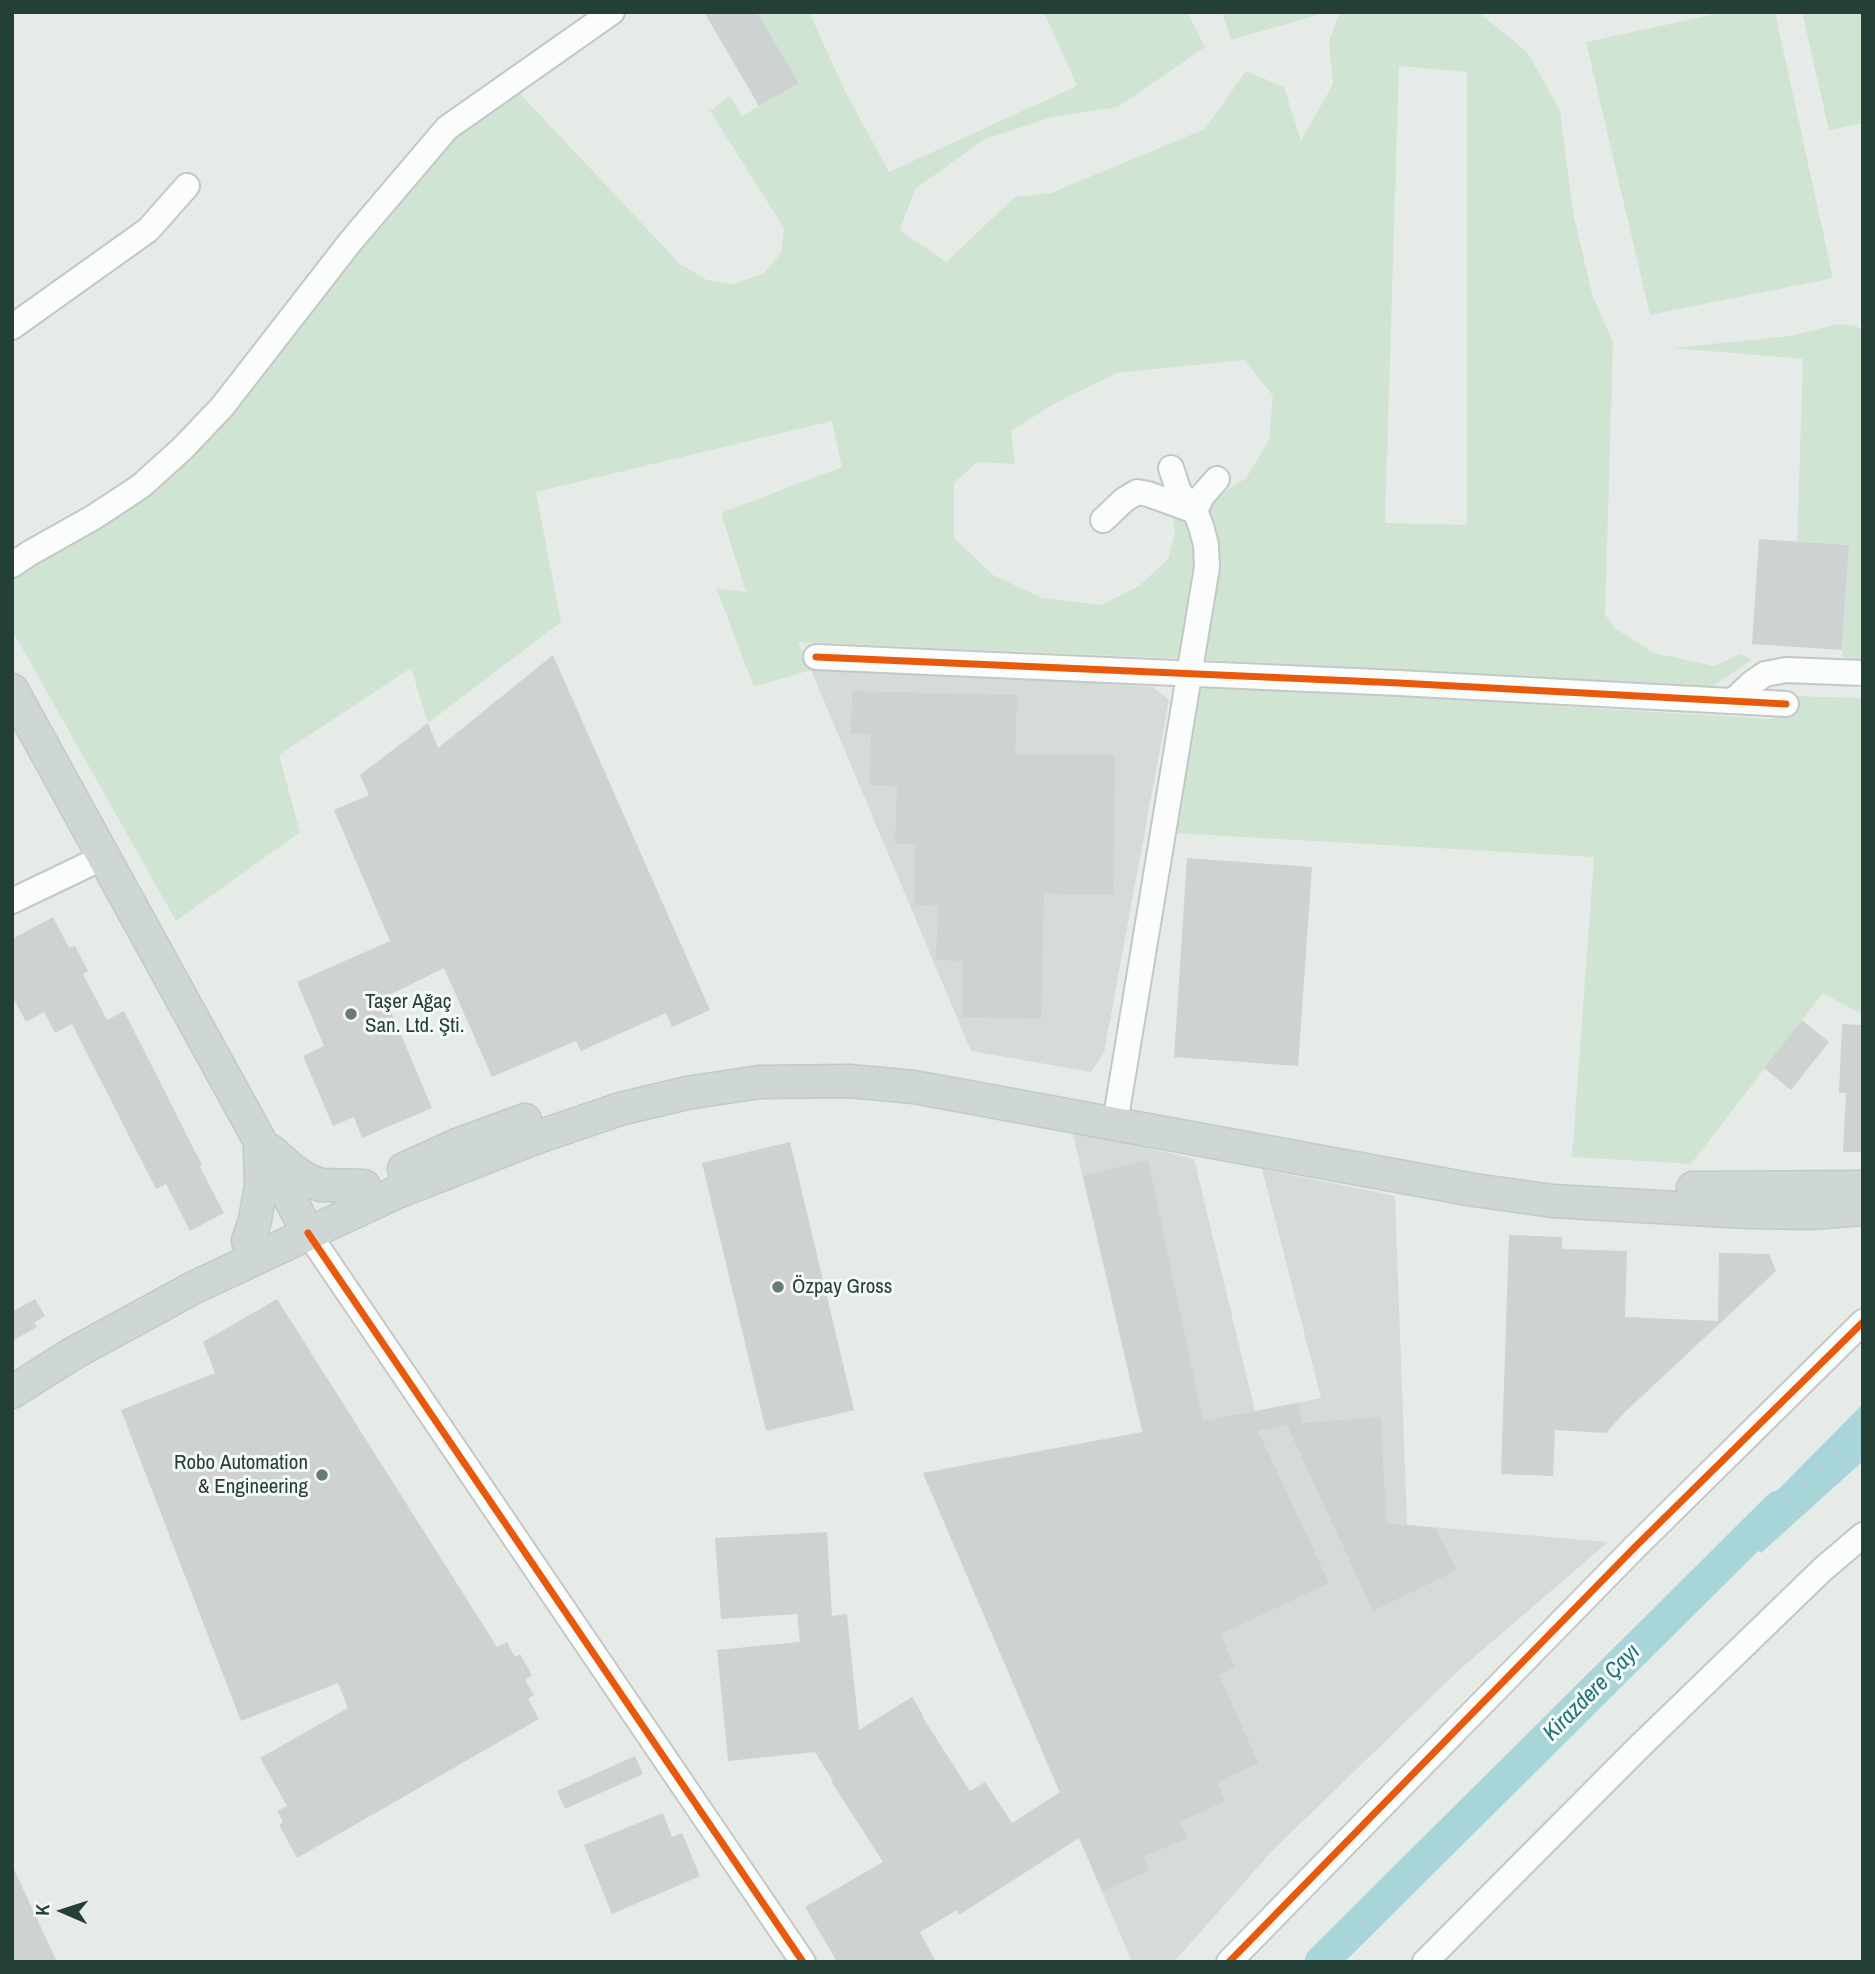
<!DOCTYPE html>
<html>
<head>
<meta charset="utf-8">
<style>
  body { margin:0 }
  #map { position:relative; width:1875px; height:1974px; overflow:hidden; background:#e6ebe8; font-family:"Archivo Narrow",sans-serif }
  canvas { display:block }
  .frame { position:absolute; inset:0; border:14px solid #243f35; pointer-events:none }
  .north { position:absolute; left:28px; top:1876px; width:70px; height:70px; -webkit-text-stroke:5px #f5faf7; paint-order:stroke; rotate:273deg; font-size:19px; font-weight:700; line-height:28px; text-align:center; color:#243f35 }
  .north::after { content:''; display:block; margin:auto; width:24px; height:32px; background:#243f35; clip-path:polygon(50% 0,100% 100%,50% 72%,0 100%) }
</style>
</head>
<body>
<div id="map">
<canvas width="1875" height="1974"></canvas>
<div class="frame"></div>
<div class="north">K</div>
</div>
<script>
const context = document.querySelector('canvas').getContext('2d');
context.lineJoin = 'round';
function paint(path, color) {
  context.fillStyle = color;
  context.fill(path, 'evenodd');
}
function poly(rows) {
  const path = new Path2D();
  for (const r of rows) {
    path.moveTo(r[0], r[1]);
    for (let i = 2; i < r.length; i += 2) path.lineTo(r[i], r[i + 1]);
  }
  return path;
}
function strokePath(path, color, width, dash) {
  context.strokeStyle = color;
  context.lineWidth = width;
  context.lineCap = dash ? 'butt' : 'round';
  context.setLineDash(dash || []);
  context.stroke(path);
}
function drawText(font, color, halo, rows, align = 'center') {
  context.font = font + ' "Archivo Narrow",sans-serif';
  context.lineWidth = 6;
  context.setLineDash([]);
  context.textBaseline = 'middle';
  context.strokeStyle = halo;
  context.fillStyle = color;
  for (const [text, x, y, turn = 0] of rows) {
    context.save();
    context.translate(x, y);
    context.rotate((+turn || 0) * Math.PI / 180);
    context.textAlign = isNaN(turn) ? turn : align;
    if (halo) context.strokeText(text, 0, 0);
    context.fillText(text, 0, 0);
    context.restore();
  }
}
const built = poly([
  [811,670,1017,678,1153,687,1169,700,1104,1053,1091,1072,971,1051],
  [1072,1130,1194,1159,1255,1411,1321,1398,1262,1169,1395,1196,1407,1525,1608,1542,1457,1672,1272,1851,1174,1962,1132,1962,923,1473,1142,1432]
]);
const green = poly([
  [757,12,809,12,845,91,889,172,1077,86,1044,12,1187,12,1205,47,1118,107,1052,117,985,139,915,189,900,230,946,262,1015,197,1051,193,1205,129,1246,71,1284,87,1301,141,1333,84,1329,41,1340,12,1478,12,1527,52,1560,110,1573,212,1592,294,1613,343,1605,615,1616,629,1654,653,1714,666,1741,654,1752,660,1713,686,1191,659,798,642,811,670,754,687,716,588,746,592,721,513,842,467,832,421,536,492,561,622,428,723,411,668,279,755,300,832,176,921,12,630,12,565,141,486,394,191,510,83,680,264,707,280,734,284,764,273,781,253,784,228,710,111,730,96,742,116,799,83],
  [1399,66,1467,72,1467,525,1385,523],
  [1244,360,1273,396,1269,440,1246,478,1195,511,1170,501,1175,532,1168,559,1139,586,1101,605,1042,598,993,575,954,538,954,483,977,462,1015,464,1011,431,1059,401,1117,373],
  [1222,12,1328,12,1231,40],
  [1725,12,1775,12,1833,278,1650,315,1586,42],
  [1802,12,1863,12,1863,123,1829,130],
  [1837,324,1856,326,1863,331,1863,660,1842,658,1849,545,1797,541,1803,359,1673,348,1791,336],
  [1206,685,1772,719,1793,714,1792,696,1863,698,1863,1015,1823,993,1691,1164,1572,1157,1594,857,1174,833,1194,696]
]);
const water = poly([
  [1863,1404,1863,1461,1761,1553,1736,1532]
]);
const river = poly([
  [1321,1962,1779,1507]
]);
const building = poly([
  [704,12,757,12,799,83,759,106],
  [1759,539,1849,545,1842,650,1752,644],
  [553,655,710,1010,672,1027,666,1013,581,1051,576,1041,492,1077,444,968,385,997,432,1108,362,1138,354,1117,333,1126,303,1056,324,1046,297,982,390,941,334,810,369,795,360,775,428,723,438,748],
  [852,691,1017,695,1015,754,1115,755,1113,895,1044,894,1041,1019,962,1017,963,961,936,960,938,906,914,905,915,844,895,844,897,786,870,785,871,734,851,734],
  [1187,858,1312,867,1298,1066,1174,1057],
  [53,917,69,948,75,946,88,971,83,974,107,1020,124,1011,202,1165,200,1167,224,1213,190,1231,166,1184,156,1189,72,1024,55,1033,44,1012,26,1022,12,996,12,939],
  [1802,1020,1829,1042,1791,1090,1764,1068],
  [1842,1024,1863,1025,1863,1152,1843,1152,1846,1093,1839,1093],
  [790,1142,854,1410,766,1431,702,1163],
  [1148,1160,1203,1421,1299,1403,1302,1423,1381,1417,1386,1523,1435,1528,1457,1570,1373,1611,1287,1425,1258,1431,1329,1583,1221,1634,1235,1668,1219,1675,1258,1763,1217,1782,1225,1801,1180,1822,1188,1838,1144,1856,1149,1871,1102,1891,1079,1838,959,1915,957,1910,920,1932,936,1962,837,1962,805,1907,883,1862,831,1781,833,1781,815,1752,728,1761,717,1650,800,1642,797,1614,721,1619,715,1538,827,1532,832,1616,847,1614,859,1730,912,1697,923,1715,922,1716,970,1791,985,1782,1012,1823,1060,1792,923,1473,1143,1432,1083,1176],
  [1509,1235,1562,1237,1562,1249,1627,1251,1625,1317,1718,1321,1719,1253,1769,1254,1776,1271,1625,1412,1606,1433,1555,1430,1553,1476,1501,1474],
  [35,1299,45,1316,34,1323,37,1327,12,1341,12,1312],
  [277,1299,497,1647,507,1642,515,1657,520,1654,532,1675,525,1680,534,1695,528,1699,539,1719,297,1858,279,1825,283,1822,277,1811,287,1806,260,1758,348,1708,338,1683,241,1721,121,1410,215,1373,203,1342],
  [635,1756,643,1774,565,1809,557,1791],
  [663,1813,672,1837,682,1833,700,1876,612,1914,584,1845],
  [12,1865,57,1962,12,1962]
]);
const minor = poly([
  [12,327,148,230,187,186],
  [1103,520,1124,500,1137,492,1148,494,1195,511,1202,496,1217,479],
  [12,565,30,553,94,517,141,486,183,448,222,407,351,241,447,128,612,12],
  [816,657,1399,683,1786,704],
  [1733,701,1752,683,1765,674,1786,670,1863,673],
  [12,901,104,857],
  [1115,1123,1207,567,1206,545,1201,526,1195,511,1179,492,1171,468],
  [308,1233,803,1962],
  [1229,1962,1635,1547,1863,1322],
  [1425,1962,1638,1748,1823,1569,1863,1535]
]);
const major = poly([
  [12,690,260,1141,308,1233],
  [271,1151,290,1168,307,1180,321,1185,364,1186],
  [404,1169,457,1145,525,1120],
  [1693,1188,1863,1187],
  [248,1241,255,1220,261,1186,260,1146],
  [12,1392,72,1354,193,1288,395,1193,535,1138,620,1109,687,1093,759,1082,849,1081,914,1087,1474,1190,1553,1201,1747,1212,1810,1213,1863,1209]
]);
const cycleway = poly([
  [816,657,1399,683,1786,704],
  [308,1233,803,1962],
  [1229,1962,1635,1547,1863,1322]
]);
const markers = [
  [351,1014,7,"#687b74"],
  [778,1287,7,"#687b74"],
  [322,1475,7,"#687b74"]
];
const poiNames = [
  ["Taşer Ağaç",365,1002],
  ["San. Ltd. Şti.",365,1026],
  ["Özpay Gross",792,1287],
  ["Robo Automation",308,1463,"right"],
  ["& Engineering",308,1487,"right"]
];
const waterNames = [
  ["Kirazdere Çayı",1592,1693,-45]
];
paint(built, '#d5dcd8');
paint(green, '#d0e4d4');
paint(water, '#a8d6d8');
strokePath(river, '#a8d6d8', 33);
paint(building, '#ced2d0');
strokePath(minor, '#c3c8c5', 28);
strokePath(major, '#c2cac7', 35);
strokePath(minor, '#fbfcfc', 24);
strokePath(major, '#ced7d4', 32);
strokePath(cycleway, '#e8590c', 7);
for (const [x, y, r, color] of markers) {
  const dot = new Path2D();
  dot.arc(x, y, r, 0, 2 * Math.PI);
  context.fillStyle = color;
  context.fill(dot);
  strokePath(dot, '#f5faf7', 2.5);
}
drawText('21px', '#243f35', '#f5faf7', poiNames, 'left');
drawText('italic 23px', '#1f747a', '#f5faf7', waterNames);
</script>
</body>
</html>
